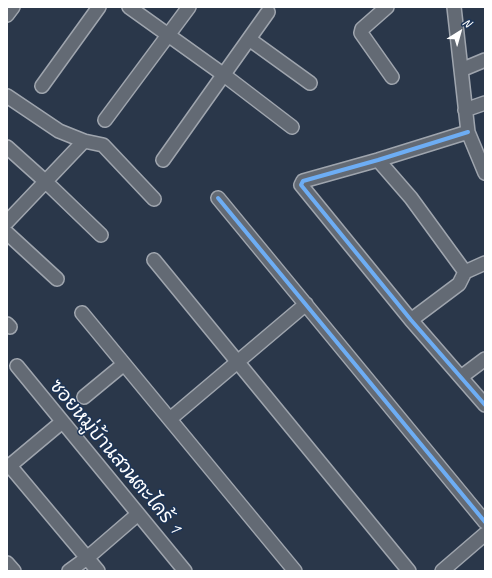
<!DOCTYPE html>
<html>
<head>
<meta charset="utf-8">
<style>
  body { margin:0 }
  #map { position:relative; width:492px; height:578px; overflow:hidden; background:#2a374a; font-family:Caveat,sans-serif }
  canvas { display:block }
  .frame { position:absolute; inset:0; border:8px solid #fff; pointer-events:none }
  .north { position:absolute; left:440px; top:12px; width:40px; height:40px; -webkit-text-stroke:3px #1d3557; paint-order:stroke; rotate:37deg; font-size:11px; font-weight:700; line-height:16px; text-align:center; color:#fff }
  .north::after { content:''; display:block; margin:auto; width:14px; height:18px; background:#fff; clip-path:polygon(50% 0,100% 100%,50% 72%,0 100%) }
</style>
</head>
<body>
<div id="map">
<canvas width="492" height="578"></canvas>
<div class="frame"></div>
<div class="north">N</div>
</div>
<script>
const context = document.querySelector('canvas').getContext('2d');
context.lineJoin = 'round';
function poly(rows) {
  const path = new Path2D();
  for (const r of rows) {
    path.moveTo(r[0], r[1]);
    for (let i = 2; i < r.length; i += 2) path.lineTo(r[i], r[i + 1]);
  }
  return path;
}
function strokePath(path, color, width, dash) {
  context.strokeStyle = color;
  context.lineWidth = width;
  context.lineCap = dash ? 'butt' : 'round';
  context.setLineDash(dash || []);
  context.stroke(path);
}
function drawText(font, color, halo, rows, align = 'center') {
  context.font = font + ' Caveat,"Playpen Sans Thai",sans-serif';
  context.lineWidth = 3;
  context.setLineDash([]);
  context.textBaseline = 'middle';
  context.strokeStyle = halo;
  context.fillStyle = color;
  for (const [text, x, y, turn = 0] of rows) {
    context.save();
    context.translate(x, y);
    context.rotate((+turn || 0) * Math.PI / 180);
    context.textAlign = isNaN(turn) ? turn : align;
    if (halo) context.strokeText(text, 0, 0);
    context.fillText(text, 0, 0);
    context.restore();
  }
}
const minor = poly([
  [129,7,224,75,292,127],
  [387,7,362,29,361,33,392,77],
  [454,7,468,132,485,173],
  [7,15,13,7],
  [249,39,310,83],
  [461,70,485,60],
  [42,86,99,7],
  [7,96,59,131,84,141,103,145,154,199],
  [465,110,485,103],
  [105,120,189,7],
  [468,132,378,160,303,181,301,185,411,320,485,405],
  [7,147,46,182,101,235],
  [163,160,268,12],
  [378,160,411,198,465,272],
  [218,198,485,522],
  [7,222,84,141],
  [7,233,57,279],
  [154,260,409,571],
  [82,313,295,571],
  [411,320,459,284,465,272,485,263],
  [7,324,10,327],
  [17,366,185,571],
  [461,377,485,359],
  [84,397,124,364],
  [170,419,306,304],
  [10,466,98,571],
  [7,468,62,422],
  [7,563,14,571],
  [69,571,87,558,138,514],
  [442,571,485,534]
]);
const cycleway = poly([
  [468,132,378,160,303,181,301,185,411,320,485,405],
  [218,198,485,522]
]);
const streetNames = [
  ["ซอยหมู่บ้านสวนตะไคร้ 1",115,457,50]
];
strokePath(minor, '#9fa5ae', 16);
strokePath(minor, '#636a74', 13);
strokePath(cycleway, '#6dadf4', 4);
drawText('19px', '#fff', '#1d3557', streetNames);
</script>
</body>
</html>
